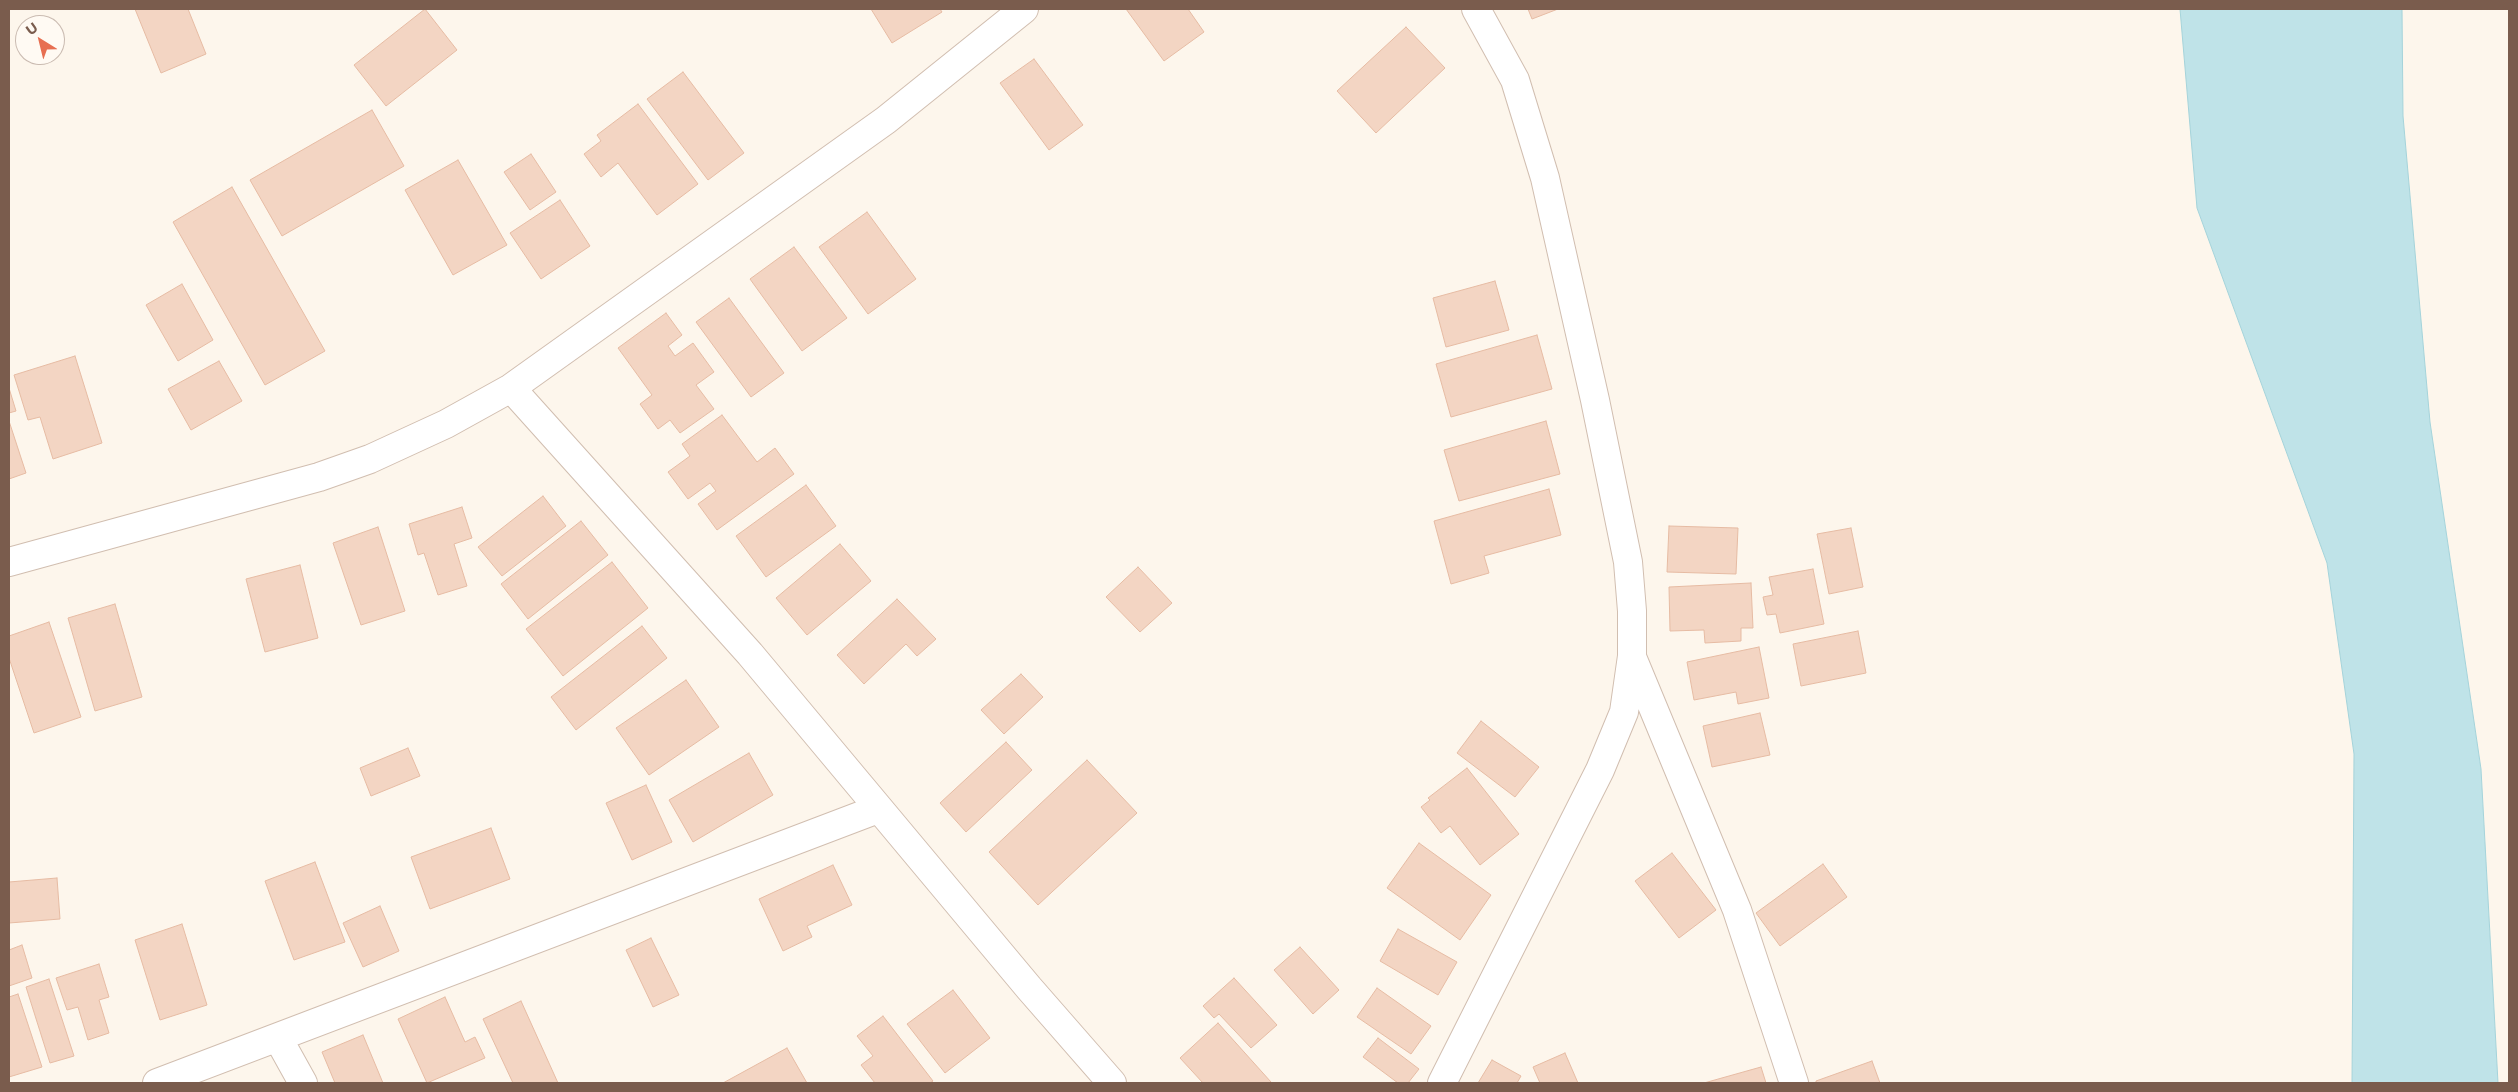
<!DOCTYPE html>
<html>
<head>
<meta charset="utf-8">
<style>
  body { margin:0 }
  #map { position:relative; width:2518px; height:1092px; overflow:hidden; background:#fdf6ec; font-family:Montserrat,sans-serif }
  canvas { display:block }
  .frame { position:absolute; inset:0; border:10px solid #7a5c4d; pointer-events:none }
  .north { position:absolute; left:15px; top:15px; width:50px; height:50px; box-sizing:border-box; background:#fffaf3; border:1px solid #cabbb1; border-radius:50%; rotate:324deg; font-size:14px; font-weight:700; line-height:20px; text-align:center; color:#7a5c4d }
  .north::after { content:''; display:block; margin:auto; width:18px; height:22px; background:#e76f51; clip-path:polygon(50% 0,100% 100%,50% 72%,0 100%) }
</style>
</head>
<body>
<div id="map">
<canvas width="2518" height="1092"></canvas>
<div class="frame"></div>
<div class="north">U</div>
</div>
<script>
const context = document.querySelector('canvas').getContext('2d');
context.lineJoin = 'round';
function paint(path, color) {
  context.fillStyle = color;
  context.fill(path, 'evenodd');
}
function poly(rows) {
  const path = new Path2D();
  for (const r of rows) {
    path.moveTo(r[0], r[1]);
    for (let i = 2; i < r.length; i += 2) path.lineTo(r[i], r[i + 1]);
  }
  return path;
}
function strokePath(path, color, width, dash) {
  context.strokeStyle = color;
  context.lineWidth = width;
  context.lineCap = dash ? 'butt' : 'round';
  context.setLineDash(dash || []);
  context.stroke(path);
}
const water = poly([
  [2180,9,2402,9,2403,116,2430,422,2481,769,2498,1083,2352,1083,2354,754,2327,563,2197,208,2180,9]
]);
const building = poly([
  [135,9,188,9,206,54,161,73,135,9],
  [425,9,457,50,386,106,354,65,425,9],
  [871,9,940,9,942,12,892,43,871,9],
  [1126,9,1188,9,1204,32,1164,61,1126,9],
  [1528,9,1558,9,1532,19,1528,9],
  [1406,27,1445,68,1376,133,1337,91,1406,27],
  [1034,59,1083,125,1049,150,1000,83,1034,59],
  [683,72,744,153,708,180,647,99,683,72],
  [638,104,698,184,657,215,618,163,601,177,584,154,601,141,597,135,638,104],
  [372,110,404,166,282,236,250,180,372,110],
  [531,154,556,192,530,210,504,172,531,154],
  [458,160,507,245,453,275,405,190,458,160],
  [232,187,325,351,265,385,173,222,232,187],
  [560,200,590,246,541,279,510,233,560,200],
  [867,212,916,279,868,314,819,247,867,212],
  [794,247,847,318,802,351,750,279,794,247],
  [1495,281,1509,330,1446,347,1433,298,1495,281],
  [182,284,213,340,178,361,146,305,182,284],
  [729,298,784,373,751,397,696,322,729,298],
  [666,313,682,335,668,346,675,356,693,343,714,372,696,385,714,409,680,433,670,420,658,429,640,404,652,395,618,348,666,313],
  [1537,335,1552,389,1451,417,1436,364,1537,335],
  [75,356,102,443,53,459,40,417,28,420,14,375,75,356],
  [219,361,242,401,191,430,168,389,219,361],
  [9,388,16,411,9,413,9,388],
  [722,415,757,462,775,448,794,474,717,530,698,504,716,491,710,483,688,499,668,472,690,456,682,444,722,415],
  [9,421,26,473,9,479,9,421],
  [1546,421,1560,474,1459,501,1444,450,1546,421],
  [806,485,836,526,766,577,736,536,806,485],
  [1549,489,1561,535,1484,556,1489,573,1451,584,1434,521,1549,489],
  [543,496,566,526,502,576,478,547,543,496],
  [462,507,472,538,454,544,467,586,438,595,424,553,418,555,409,524,462,507],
  [581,521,608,555,528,619,501,584,581,521],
  [1669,526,1738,528,1736,574,1667,572,1669,526],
  [378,527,405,611,361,625,333,543,378,527],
  [1851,528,1863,587,1829,594,1817,534,1851,528],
  [840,544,871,581,807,635,776,598,840,544],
  [612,562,648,608,563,676,526,629,612,562],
  [300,565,318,638,265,652,246,579,300,565],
  [1138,567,1172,603,1140,632,1106,597,1138,567],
  [1813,569,1824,624,1780,633,1776,614,1767,615,1763,597,1773,595,1769,577,1813,569],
  [1751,583,1753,628,1741,628,1741,641,1705,643,1704,630,1670,631,1669,587,1751,583],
  [897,599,936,639,917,656,906,644,864,684,837,655,897,599],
  [115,604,142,697,95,711,68,618,115,604],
  [49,622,81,717,34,733,9,658,9,636,49,622],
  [642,626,667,658,576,730,551,697,642,626],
  [1858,631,1866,673,1801,686,1793,644,1858,631],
  [1759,647,1769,698,1738,704,1736,692,1694,700,1687,662,1759,647],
  [1021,674,1043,697,1004,734,981,710,1021,674],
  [686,680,719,727,649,775,616,728,686,680],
  [1760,713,1770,755,1712,767,1703,726,1760,713],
  [1481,721,1539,767,1515,797,1457,753,1481,721],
  [1006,742,1032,770,966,832,940,803,1006,742],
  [408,748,420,776,371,796,360,768,408,748],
  [749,753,773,795,693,842,669,800,749,753],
  [1087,760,1137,813,1038,905,989,852,1087,760],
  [1467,768,1519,834,1480,865,1450,826,1441,833,1421,807,1430,800,1428,798,1467,768],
  [646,785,672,842,632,860,606,803,646,785],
  [491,828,510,879,430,909,411,857,491,828],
  [1419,843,1491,895,1460,940,1387,888,1419,843],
  [1672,853,1716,910,1679,938,1635,881,1672,853],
  [315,862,345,942,294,960,265,881,315,862],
  [1823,864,1847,897,1780,946,1756,913,1823,864],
  [833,865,852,905,807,926,812,937,783,951,759,899,833,865],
  [57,878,60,919,9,923,9,882,57,878],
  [380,906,399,951,363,967,343,923,380,906],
  [182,924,207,1005,160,1020,135,940,182,924],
  [1398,929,1457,962,1438,995,1380,961,1398,929],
  [651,938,679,995,653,1007,626,950,651,938],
  [22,945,32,978,9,986,9,950,22,945],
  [1300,947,1339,990,1313,1014,1274,970,1300,947],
  [99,964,109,997,99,1000,109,1033,88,1040,78,1007,67,1010,56,978,99,964],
  [1234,978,1277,1025,1251,1048,1219,1014,1214,1018,1203,1006,1234,978],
  [49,979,74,1056,50,1063,26,987,49,979],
  [1377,988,1431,1026,1411,1054,1357,1017,1377,988],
  [953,990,990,1038,945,1073,907,1024,953,990],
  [18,994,42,1067,9,1077,9,997,18,994],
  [445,997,465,1042,475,1037,485,1058,427,1083,398,1019,445,997],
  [521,1001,558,1083,513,1083,483,1019,521,1001],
  [883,1016,933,1081,930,1083,875,1083,861,1065,873,1056,857,1036,883,1016],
  [1218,1023,1271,1082,1269,1083,1203,1083,1180,1058,1218,1023],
  [363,1035,383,1083,335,1083,322,1052,363,1035],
  [1378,1038,1419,1069,1408,1083,1398,1083,1363,1057,1378,1038],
  [787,1048,807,1083,723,1083,787,1048],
  [1565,1053,1578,1083,1540,1083,1533,1067,1565,1053],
  [1492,1060,1521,1076,1517,1083,1478,1083,1492,1060],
  [1872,1061,1880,1083,1816,1083,1816,1081,1872,1061],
  [1761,1067,1766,1083,1704,1083,1761,1067]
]);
const street = poly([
  [511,388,750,654,1029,988,1112,1083],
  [9,562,319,477,370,459,446,424,511,388,886,120,1024,9],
  [1632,657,1737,910,1794,1083],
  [278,1038,303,1083],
  [157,1083,878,809],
  [1442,1083,1600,770,1624,712,1632,656,1632,611,1628,562,1595,400,1545,178,1515,80,1476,9]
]);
paint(water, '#bfe3e8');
strokePath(water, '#a5d3da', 1);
paint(building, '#f3d5c3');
strokePath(building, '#e6bba3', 1);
strokePath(street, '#d1beb0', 30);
strokePath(street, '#fff', 28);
</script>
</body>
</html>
